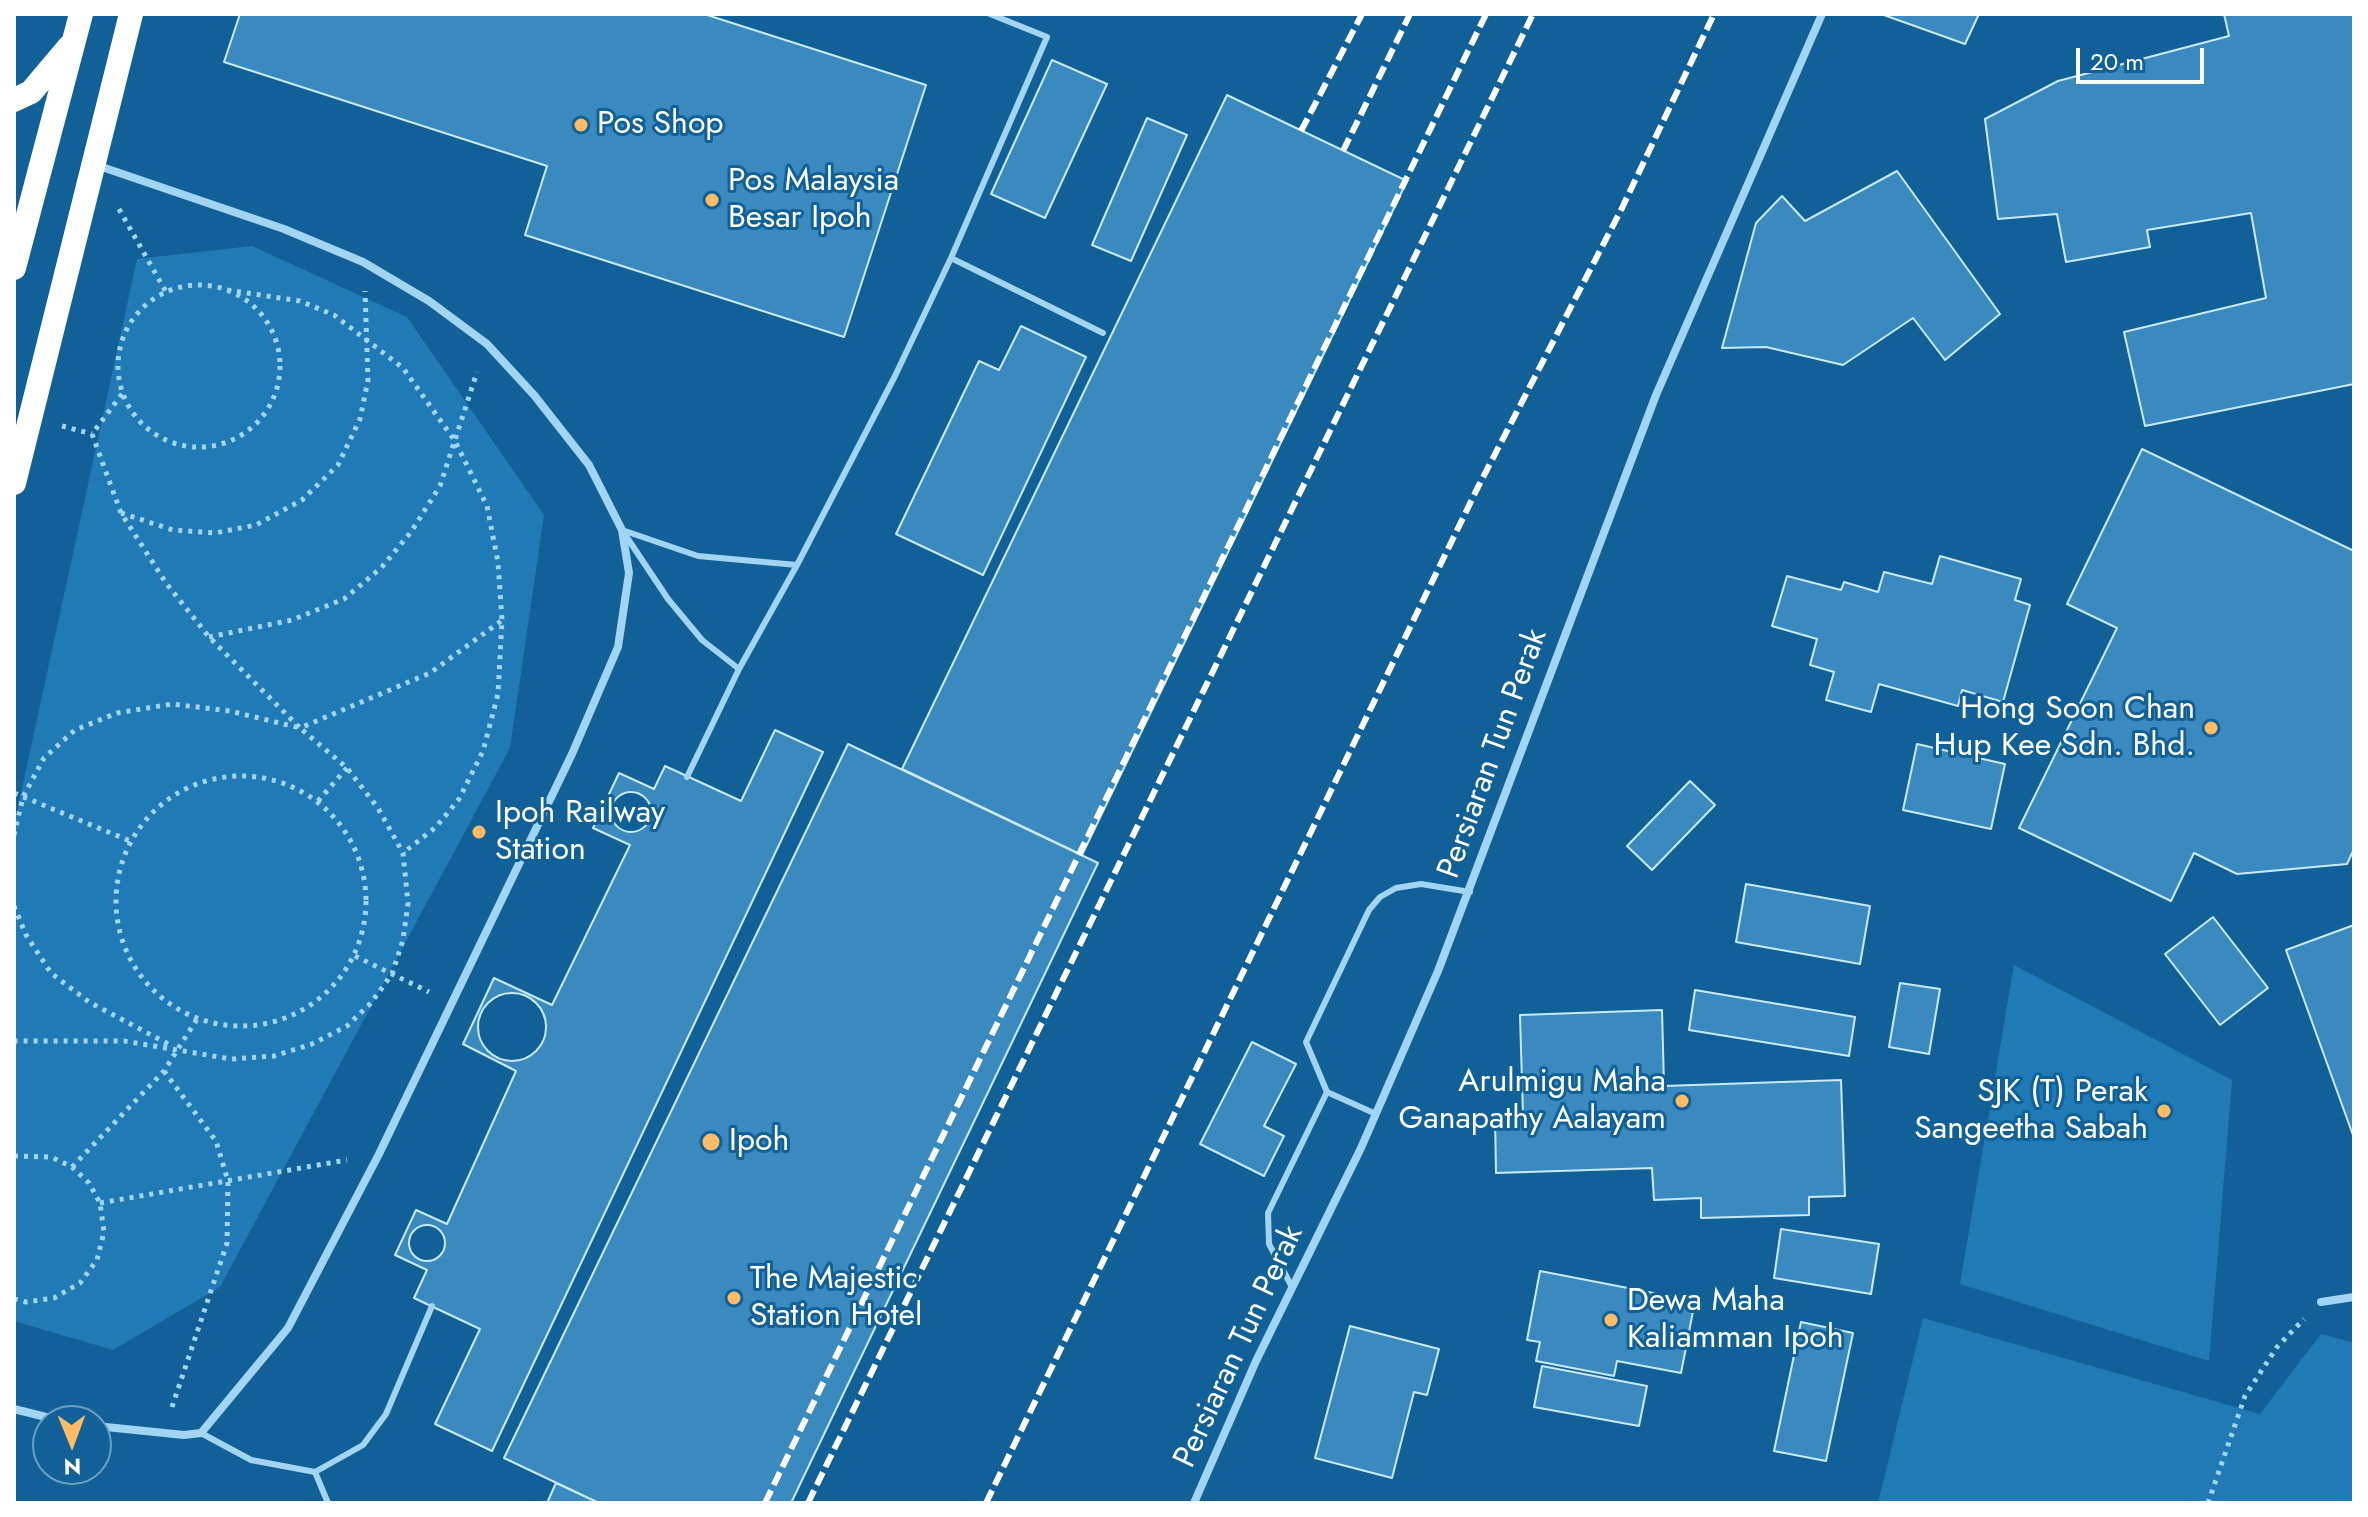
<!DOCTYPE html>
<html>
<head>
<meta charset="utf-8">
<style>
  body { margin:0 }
  #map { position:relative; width:2368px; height:1517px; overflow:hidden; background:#116198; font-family:Jost,sans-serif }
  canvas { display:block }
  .frame { position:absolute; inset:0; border:16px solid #fff; pointer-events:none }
  .north { position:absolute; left:32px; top:1405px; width:80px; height:80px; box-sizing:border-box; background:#116198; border:2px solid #70a0c1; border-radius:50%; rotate:179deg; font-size:22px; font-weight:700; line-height:32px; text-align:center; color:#fff }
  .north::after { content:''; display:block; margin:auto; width:28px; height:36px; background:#ffbb65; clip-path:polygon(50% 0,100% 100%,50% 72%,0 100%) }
  .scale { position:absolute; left:2076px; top:48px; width:128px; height:36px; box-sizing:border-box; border:4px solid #fff; border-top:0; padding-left:10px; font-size:24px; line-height:28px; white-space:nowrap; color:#fff; -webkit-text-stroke:6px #116198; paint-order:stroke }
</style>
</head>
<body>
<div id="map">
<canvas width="2368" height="1517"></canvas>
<div class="frame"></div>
<div class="north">N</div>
<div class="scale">20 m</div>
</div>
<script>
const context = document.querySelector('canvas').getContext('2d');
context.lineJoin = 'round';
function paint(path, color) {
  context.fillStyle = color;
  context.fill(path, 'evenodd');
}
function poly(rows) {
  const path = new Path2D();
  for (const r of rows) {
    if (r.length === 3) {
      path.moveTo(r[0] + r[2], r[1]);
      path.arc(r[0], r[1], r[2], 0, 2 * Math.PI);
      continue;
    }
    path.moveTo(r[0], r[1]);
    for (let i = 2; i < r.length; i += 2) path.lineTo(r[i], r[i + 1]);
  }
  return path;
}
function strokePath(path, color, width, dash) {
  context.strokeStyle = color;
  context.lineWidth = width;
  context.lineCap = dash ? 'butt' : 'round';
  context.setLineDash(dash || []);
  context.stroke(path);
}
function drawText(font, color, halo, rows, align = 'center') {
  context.font = font + ' Jost,sans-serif';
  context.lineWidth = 6;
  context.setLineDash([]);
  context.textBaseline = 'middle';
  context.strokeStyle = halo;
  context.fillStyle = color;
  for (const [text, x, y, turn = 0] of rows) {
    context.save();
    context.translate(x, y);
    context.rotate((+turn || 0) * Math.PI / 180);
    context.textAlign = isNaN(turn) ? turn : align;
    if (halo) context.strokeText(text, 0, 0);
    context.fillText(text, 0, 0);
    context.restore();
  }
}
const green = poly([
  [252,246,407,317,544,515,510,748,220,1287,113,1350,14,1321,14,825,137,259],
  [2014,965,2232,1080,2209,1361,1960,1284],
  [1923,1318,2260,1414,2321,1334,2354,1343,2354,1503,1878,1503]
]);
const building = poly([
  [240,14,704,14,926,85,844,337,525,235,547,166,224,62,240,14],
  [1881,14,1979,14,1965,44,1881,14],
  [2224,14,2354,14,2354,384,2145,426,2124,332,2266,298,2251,213,2147,230,2150,247,2066,262,2057,214,1998,219,1985,119,2058,81,2229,36,2224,14],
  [1052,60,1107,84,1045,218,991,194,1052,60],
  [1227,95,1407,181,1082,855,902,769,1227,95],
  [1147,118,1187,135,1131,261,1092,245,1147,118],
  [1897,171,2000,314,1945,360,1913,318,1843,365,1766,347,1722,348,1756,223,1782,196,1805,221,1897,171],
  [1021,326,1086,357,983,575,896,534,979,361,999,370,1021,326],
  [2142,449,2354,551,2354,849,2347,864,2237,874,2194,853,2171,901,2019,828,2117,628,2067,604,2142,449],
  [1940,556,2021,579,2015,600,2030,605,2003,702,1962,690,1958,706,1879,684,1871,712,1826,700,1834,672,1810,665,1817,639,1772,626,1787,576,1841,590,1844,582,1878,592,1884,572,1932,584,1940,556],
  [775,730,823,752,492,1451,435,1424,480,1329,414,1298,427,1270,395,1255,416,1210,447,1224,516,1071,463,1044,494,978,552,1005,630,845,593,828,619,773,654,789,665,766,741,801,775,730],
  [848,744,1098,863,791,1503,599,1503,504,1458,848,744],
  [1917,744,2005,764,1991,829,1903,810,1917,744],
  [1690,781,1715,805,1652,870,1627,846,1690,781],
  [631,812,20],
  [1746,884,1870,906,1860,964,1736,942,1746,884],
  [2213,917,2268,988,2220,1025,2165,954,2213,917],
  [2354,925,2354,1138,2286,950,2354,925],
  [1900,983,1940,989,1929,1054,1889,1047,1900,983],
  [1695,990,1855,1017,1849,1056,1689,1030,1695,990],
  [512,1027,34],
  [1662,1010,1664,1086,1841,1080,1845,1196,1809,1197,1809,1215,1701,1218,1701,1198,1654,1200,1652,1168,1496,1173,1495,1118,1523,1116,1520,1015,1662,1010],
  [1252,1042,1296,1064,1264,1126,1284,1136,1264,1176,1200,1144,1252,1042],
  [427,1243,18],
  [1781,1229,1879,1244,1871,1294,1774,1278,1781,1229],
  [1540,1271,1695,1301,1681,1373,1617,1361,1614,1376,1536,1361,1540,1342,1527,1340,1540,1271],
  [1801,1322,1853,1333,1826,1461,1774,1451,1801,1322],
  [1350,1326,1439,1349,1427,1395,1414,1392,1392,1478,1315,1458,1350,1326],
  [1542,1366,1647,1386,1639,1426,1534,1407,1542,1366],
  [556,1483,599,1503,547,1503,556,1483]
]);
const path = poly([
  [119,209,166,292],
  [199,366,81],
  [227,290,300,301,334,315,403,368,455,441,487,506,498,562,502,620,498,694,483,751,459,799,436,827,403,853],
  [122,394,92,434,121,513,166,583,209,637,300,728,430,673,501,621],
  [62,426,92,434],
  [121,513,173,530,215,533,256,525,302,500,338,465,360,419,368,380,365,291],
  [209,637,292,620,344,599,381,568,411,532,440,486,477,372],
  [241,901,125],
  [14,793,130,841],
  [318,801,347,768],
  [14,835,23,797,44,758,75,730,117,713,172,704,230,711,300,728,347,768,378,808,403,853,408,903,403,940,392,974,371,1003,347,1026,312,1044,274,1056,231,1059,124,1041,14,1041],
  [14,906,26,935,51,973,89,1002,172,1046],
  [355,956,429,992],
  [164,1071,216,1141,228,1181,227,1243,171,1410],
  [14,1156,51,1157,72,1167,89,1183,100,1203,104,1232,97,1260,80,1283,54,1298,26,1302,14,1299],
  [72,1167,164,1071,197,1019],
  [100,1203,347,1160],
  [2208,1503,2245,1396,2277,1347,2304,1319]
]);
const lane = poly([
  [951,258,1103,333],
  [622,530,698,556,797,565,895,376,951,258,1047,37,990,14],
  [624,533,668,599,702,640,739,669,687,777],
  [739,669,797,565],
  [1376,1114,1327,1092,1306,1042,1369,910,1380,897,1396,888,1421,884,1470,892],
  [1292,1287,1269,1244,1268,1213,1327,1092],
  [201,1433,251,1460,315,1472,363,1445,386,1414,432,1306],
  [315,1472,328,1503]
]);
const street = poly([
  [2321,1302,2354,1297],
  [14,1409,62,1421],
  [96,1426,184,1435,201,1433,288,1328,379,1154,572,754,618,647,629,573,622,530,589,465,534,395,487,344,429,301,363,262,284,229,96,165],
  [1194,1503,1256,1361,1361,1148,1438,971,1656,395,1822,14]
]);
const highway = poly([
  [14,100,31,92,69,47],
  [14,268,81,14],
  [14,483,131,14]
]);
const rail = poly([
  [1301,131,1362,14],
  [1343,151,1410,14],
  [765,1503,1486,14],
  [808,1503,1533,14],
  [986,1503,1477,489,1622,208,1714,14]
]);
const markers = [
  [581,125,8,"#ffbb65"],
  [712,200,8,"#ffbb65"],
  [2211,728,8,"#ffbb65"],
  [479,832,8,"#ffbb65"],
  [1682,1101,8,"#ffbb65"],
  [2164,1111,8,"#ffbb65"],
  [711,1142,10,"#ffbb65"],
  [734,1298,8,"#ffbb65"],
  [1611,1320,8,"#ffbb65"]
];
const poiNames = [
  ["Pos Shop",597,125],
  ["Pos Malaysia",728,182],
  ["Besar Ipoh",728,219],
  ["Hong Soon Chan",2195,710,"right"],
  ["Hup Kee Sdn. Bhd.",2195,747,"right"],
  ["Ipoh Railway",495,814],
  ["Station",495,851],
  ["Arulmigu Maha",1666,1083,"right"],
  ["Ganapathy Aalayam",1666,1120,"right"],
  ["SJK (T) Perak",2148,1093,"right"],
  ["Sangeetha Sabah",2148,1130,"right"],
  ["Ipoh",729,1142],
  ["The Majestic",750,1280],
  ["Station Hotel",750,1317],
  ["Dewa Maha",1627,1302],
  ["Kaliamman Ipoh",1627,1339]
];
const streetNames = [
  ["Persiaran Tun Perak",1494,754,-70],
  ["Persiaran Tun Perak",1240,1347,-65]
];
paint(green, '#207ab5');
paint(building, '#3a8ac0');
strokePath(building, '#cae9fe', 2);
strokePath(path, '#a2d4f4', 5, [4, 6]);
strokePath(lane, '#a2d4f4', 6);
strokePath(street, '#a2d4f4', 8);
strokePath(highway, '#fff', 24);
strokePath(rail, '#fff', 6, [14, 6]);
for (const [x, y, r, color] of markers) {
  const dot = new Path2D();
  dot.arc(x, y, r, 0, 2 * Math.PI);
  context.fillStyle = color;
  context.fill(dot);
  strokePath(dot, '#116198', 3);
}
drawText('32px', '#fff', '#116198', poiNames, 'left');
drawText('32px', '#fff', '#116198', streetNames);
</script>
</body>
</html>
